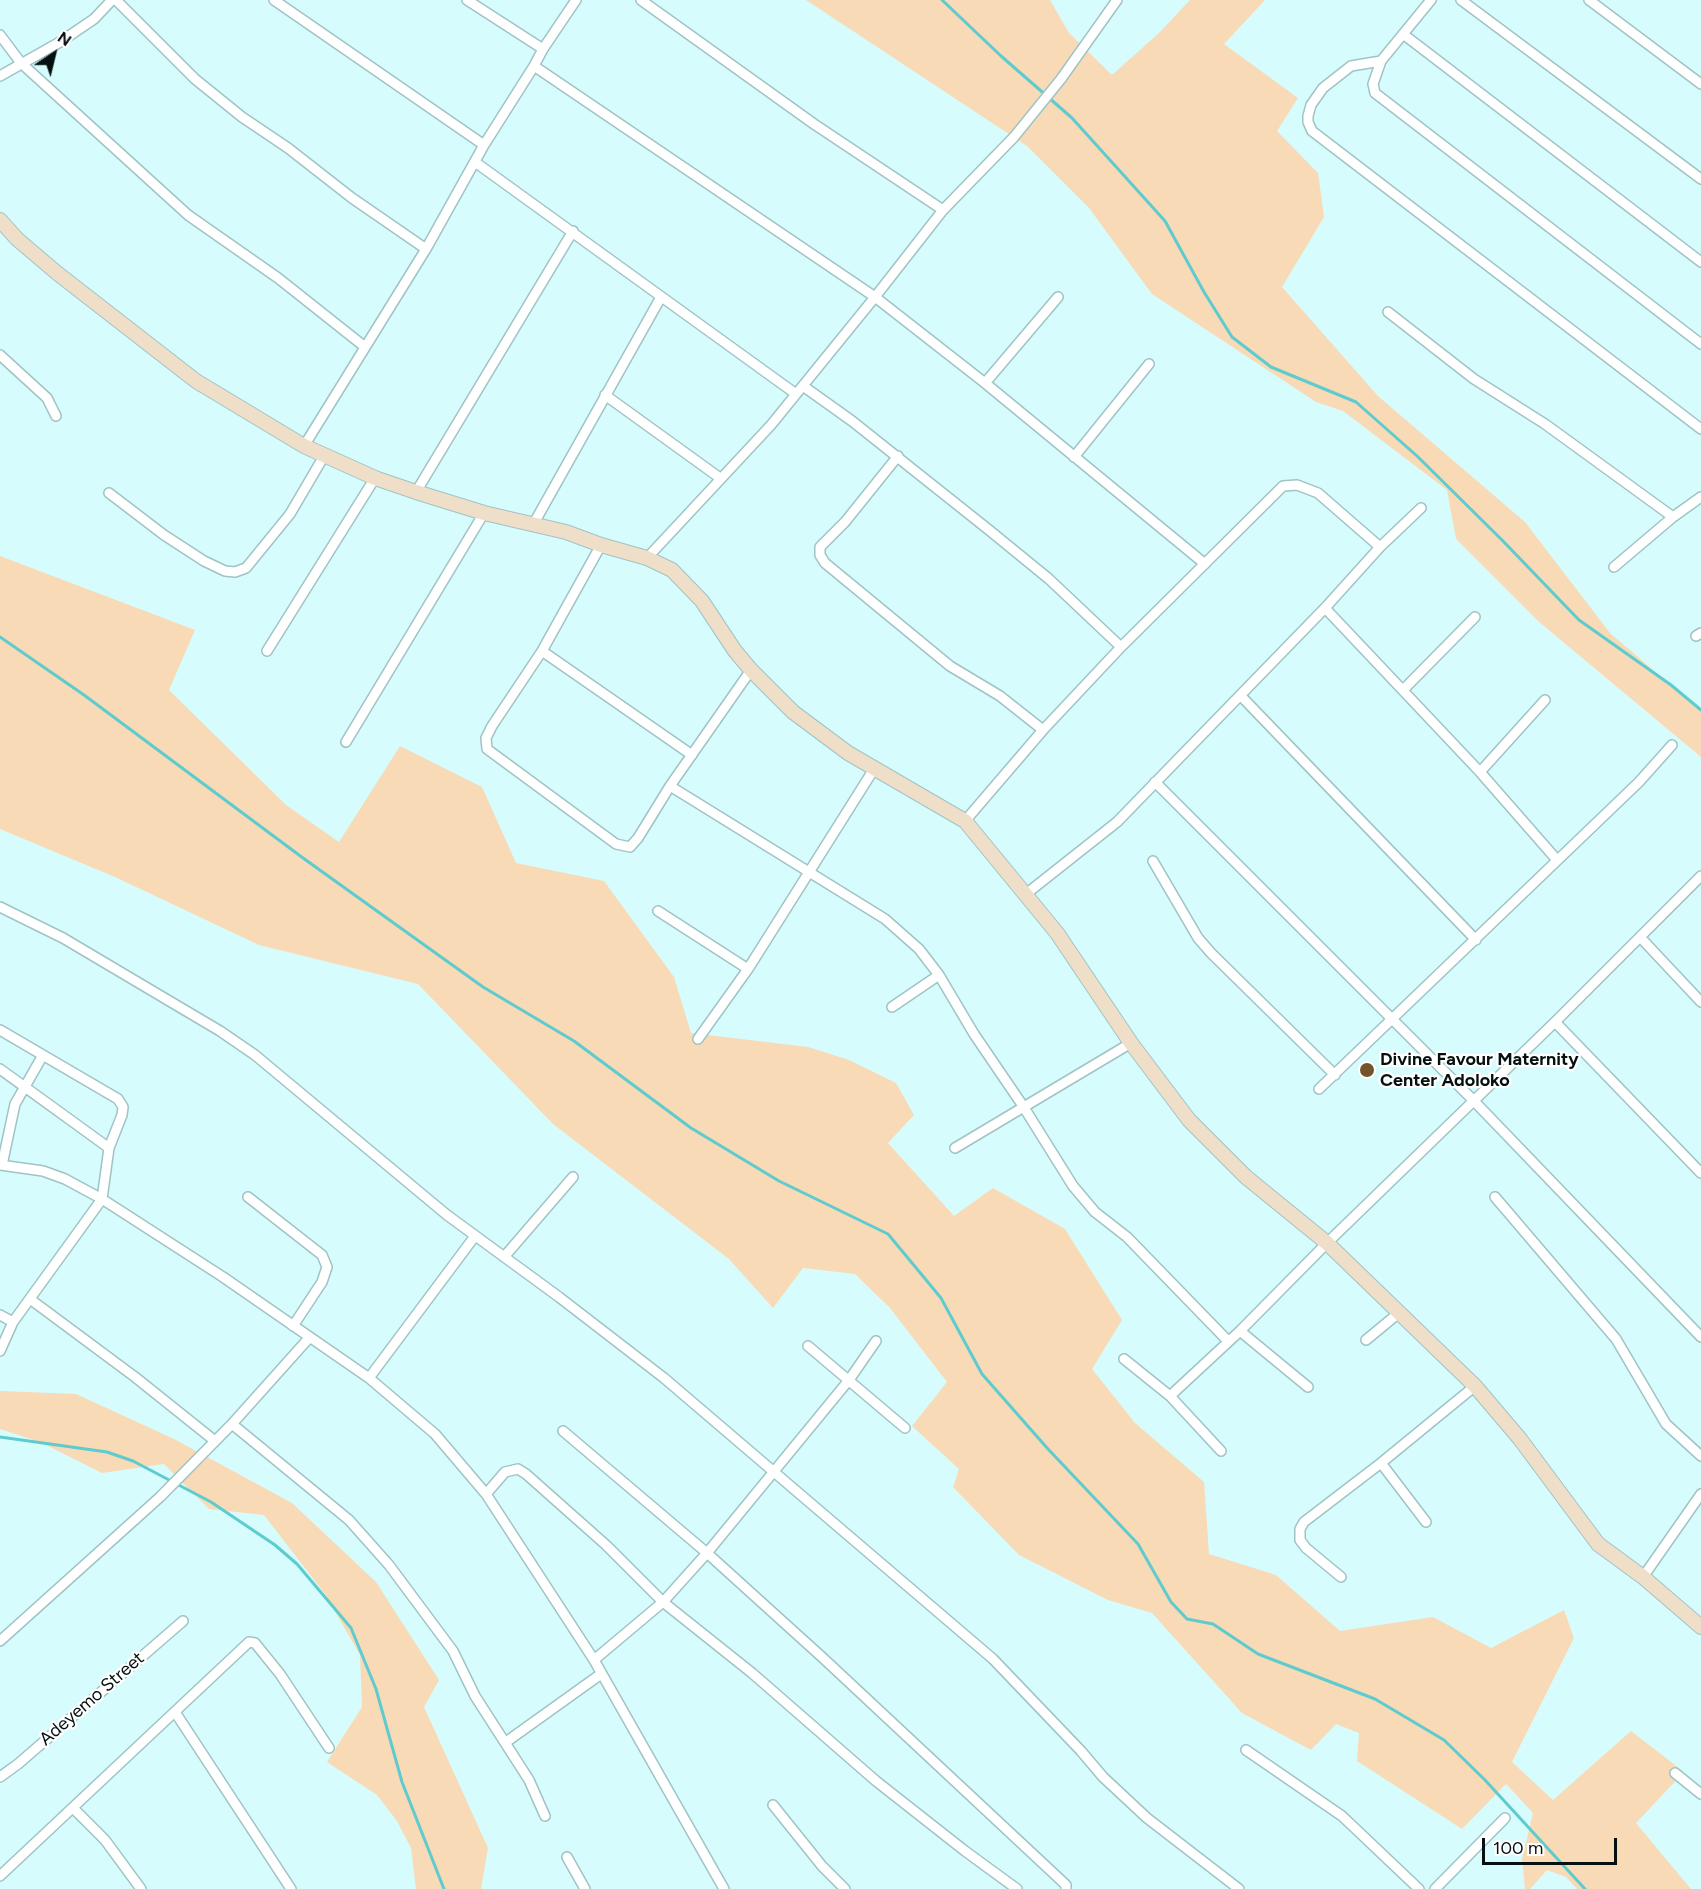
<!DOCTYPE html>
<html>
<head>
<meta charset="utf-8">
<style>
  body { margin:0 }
  #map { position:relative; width:1701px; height:1889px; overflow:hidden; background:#d7fcfd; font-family:Figtree,sans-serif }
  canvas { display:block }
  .north { position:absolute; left:24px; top:24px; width:60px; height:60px; -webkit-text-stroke:4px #fff; paint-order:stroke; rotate:35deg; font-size:16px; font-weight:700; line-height:24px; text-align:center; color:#051111 }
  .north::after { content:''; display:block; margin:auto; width:21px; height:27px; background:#051111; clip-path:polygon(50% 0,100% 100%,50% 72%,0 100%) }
  .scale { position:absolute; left:1482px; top:1838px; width:135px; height:27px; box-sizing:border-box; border:3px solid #051111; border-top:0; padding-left:8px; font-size:18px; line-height:21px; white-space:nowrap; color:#051111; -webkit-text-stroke:4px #fff; paint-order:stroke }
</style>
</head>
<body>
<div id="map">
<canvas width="1701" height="1889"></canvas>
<div class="north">N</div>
<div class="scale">100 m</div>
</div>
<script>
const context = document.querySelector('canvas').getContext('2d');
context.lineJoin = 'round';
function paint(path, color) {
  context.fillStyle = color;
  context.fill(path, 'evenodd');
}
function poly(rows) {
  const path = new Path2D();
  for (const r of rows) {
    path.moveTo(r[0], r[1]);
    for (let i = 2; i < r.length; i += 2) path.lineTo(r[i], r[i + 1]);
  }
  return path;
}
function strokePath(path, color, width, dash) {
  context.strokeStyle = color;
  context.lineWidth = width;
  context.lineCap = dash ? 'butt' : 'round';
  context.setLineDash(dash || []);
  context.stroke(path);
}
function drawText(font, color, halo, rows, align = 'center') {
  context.font = font + ' Figtree,sans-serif';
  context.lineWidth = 4.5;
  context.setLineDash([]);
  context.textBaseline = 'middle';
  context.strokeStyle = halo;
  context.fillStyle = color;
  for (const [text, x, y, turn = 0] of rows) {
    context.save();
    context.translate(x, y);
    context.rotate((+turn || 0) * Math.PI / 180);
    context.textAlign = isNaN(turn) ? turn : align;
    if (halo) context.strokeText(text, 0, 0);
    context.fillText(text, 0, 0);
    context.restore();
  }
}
const green = poly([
  [806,0,1050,0,1069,33,1112,75,1160,32,1190,0,1265,0,1224,44,1298,98,1277,131,1318,173,1324,217,1282,287,1378,396,1525,522,1610,633,1701,711,1701,757,1538,621,1456,539,1447,490,1343,411,1316,402,1152,294,1089,208,1027,146],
  [0,556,195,630,169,690,286,805,339,842,400,746,482,787,516,863,604,881,674,977,691,1033,808,1047,849,1060,896,1083,914,1115,888,1143,954,1216,993,1188,1065,1229,1122,1320,1092,1369,1135,1423,1204,1482,1209,1554,1276,1575,1340,1631,1433,1617,1491,1648,1564,1610,1574,1638,1512,1762,1553,1800,1631,1731,1684,1772,1636,1823,1691,1889,1577,1889,1566,1877,1547,1870,1530,1889,1525,1889,1522,1859,1533,1813,1506,1784,1462,1829,1357,1761,1359,1733,1336,1724,1311,1750,1242,1713,1152,1613,1108,1600,1019,1555,953,1487,959,1469,912,1426,947,1382,890,1308,855,1274,803,1268,773,1308,729,1259,553,1124,418,984,259,945,115,877,0,829],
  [0,1391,76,1394,174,1439,292,1503,376,1582,439,1680,424,1707,488,1848,481,1889,416,1889,411,1848,397,1821,377,1795,327,1762,362,1707,360,1655,325,1594,264,1515,209,1509,164,1464,102,1473,40,1442,0,1429]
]);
const stream = poly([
  [942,0,1001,56,1072,118,1165,221,1204,292,1232,337,1271,367,1356,402,1417,456,1502,540,1579,620,1671,685,1701,710],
  [0,637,84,695,303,858,483,987,574,1041,691,1128,779,1181,888,1234,941,1298,982,1374,1048,1449,1138,1544,1171,1602,1187,1619,1213,1624,1258,1654,1375,1699,1444,1740,1485,1780,1585,1889],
  [0,1437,107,1452,133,1461,211,1502,275,1545,297,1564,351,1628,376,1689,402,1782,444,1889]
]);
const street = poly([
  [116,0,195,79,242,117,288,148,352,198,426,249],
  [274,0,484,145],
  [467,0,543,49],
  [641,0,814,124,943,210],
  [1431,0,1381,61,1351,66,1323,88,1311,105,1308,116,1308,122,1312,131,1701,429],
  [1461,0,1701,179],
  [1589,0,1701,84],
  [1403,34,1701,262],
  [0,35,21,63,188,215,278,278,365,347],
  [1381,61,1373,84,1375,93,1701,344],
  [534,66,875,297,985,383,1205,564],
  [0,76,60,42,94,19,112,0],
  [475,162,796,394],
  [1388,312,1474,379,1545,424,1673,517],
  [0,355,47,398,56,416],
  [985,383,1058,297],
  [803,386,852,421,989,530,1049,579,1121,647],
  [605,395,720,478],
  [304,446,426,249,484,145,534,66,543,49,576,0],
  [898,456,845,522,820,547,820,555,825,563,950,666,1000,696,1043,730],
  [1074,457,1149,364],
  [416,492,573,231],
  [109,493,164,535,204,561,225,571,235,572,246,568,290,514,324,456],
  [534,523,661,297],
  [601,545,542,651,492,726,486,738,487,749,616,844,630,847,638,838,670,786,751,670],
  [647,558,771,425,875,297,943,210,1014,137,1061,79,1117,0],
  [1614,567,1673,517,1701,497],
  [1325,608,1480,772,1557,860],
  [1696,636,1701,633],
  [267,651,375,478],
  [542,651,692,755],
  [1403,690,1475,617],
  [1240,695,1476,940],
  [346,742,484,513],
  [1480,772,1545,700],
  [1155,782,1473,1100,1701,1337],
  [670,786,885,919,919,949,939,975,974,1034,1023,1106,1073,1186,1095,1212,1127,1237,1228,1341],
  [965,821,1043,730,1121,647,1283,486,1297,485,1318,493,1380,547],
  [1153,861,1198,938,1211,953,1335,1075],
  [1026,894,1117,822,1325,608,1380,547,1421,508],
  [0,907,63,938,220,1031,255,1055,447,1215,559,1297,664,1378,993,1659,1081,1751,1103,1777,1147,1818,1239,1889],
  [658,911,748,969],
  [1640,937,1701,1002],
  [892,1007,939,975],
  [1555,1022,1701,1173],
  [0,1030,118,1099,123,1107,122,1115,109,1148,102,1199,13,1322,0,1351],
  [698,1039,748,969,874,769],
  [0,1069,109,1148],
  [1319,1089,1639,782,1672,745],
  [955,1148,1131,1043],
  [0,1165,43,1171,65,1179,102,1199,223,1277,369,1378,435,1434,486,1494,594,1660,724,1889],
  [2,1165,15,1104,43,1055],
  [248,1197,322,1255,327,1267,322,1282,293,1326],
  [1495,1197,1616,1339,1666,1424,1701,1456],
  [504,1257,573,1177],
  [30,1299,135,1377,215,1441],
  [0,1315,13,1322],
  [1240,1331,1308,1387],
  [1366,1340,1400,1312],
  [808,1346,905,1428],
  [1124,1359,1170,1396,1221,1451],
  [369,1378,475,1236],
  [1170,1396,1240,1331,1327,1243,1555,1022,1701,876],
  [232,1424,349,1520,389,1565,453,1651,475,1696,529,1780,545,1816],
  [563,1431,707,1553,823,1658,1066,1885,1066,1889],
  [1381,1463,1426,1522],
  [486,1494,505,1472,518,1469,526,1474,606,1545,663,1602,752,1673,876,1781,965,1851,1017,1889],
  [1341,1577,1306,1548,1300,1540,1300,1529,1304,1522,1381,1463,1475,1386],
  [1643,1577,1701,1494],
  [0,1641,160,1497,232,1424,309,1338],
  [594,1660,663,1602,707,1553,849,1380,876,1341],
  [175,1712,291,1889],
  [506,1742,601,1674],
  [1246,1750,1342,1816,1419,1889],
  [1675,1773,1701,1794],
  [0,1777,18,1764,183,1621],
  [773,1805,822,1866,845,1889],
  [73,1808,105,1840,141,1889],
  [567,1857,585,1889],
  [0,1876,249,1642,255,1643,280,1674,329,1748],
  [1435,1889,1505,1818]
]);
const secondary = poly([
  [0,220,17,239,57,273,196,381,304,446,375,478,416,492,484,513,566,532,601,545,647,558,672,570,702,601,735,651,751,670,793,712,848,753,965,821,1057,933,1131,1043,1189,1120,1246,1177,1327,1243,1475,1386,1520,1439,1598,1544,1643,1577,1701,1627]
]);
const markers = [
  [1367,1070,8,"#74542a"]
];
const poiNames = [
  ["Divine Favour Maternity",1380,1060],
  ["Center Adoloko",1380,1081]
];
const streetNames = [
  ["Adeyemo Street",92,1699,-41]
];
paint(green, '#f8dab6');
strokePath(stream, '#5ecbcf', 3);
strokePath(street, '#a0c3c4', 12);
strokePath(secondary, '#a0c3c4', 16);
strokePath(street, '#fff', 9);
strokePath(secondary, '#f0dfc8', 14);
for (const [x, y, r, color] of markers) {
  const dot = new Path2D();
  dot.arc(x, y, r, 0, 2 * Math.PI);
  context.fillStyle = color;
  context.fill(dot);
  strokePath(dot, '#fff', 2);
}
drawText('bold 18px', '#051111', '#fff', poiNames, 'left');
drawText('18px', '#051111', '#fff', streetNames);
</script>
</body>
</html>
